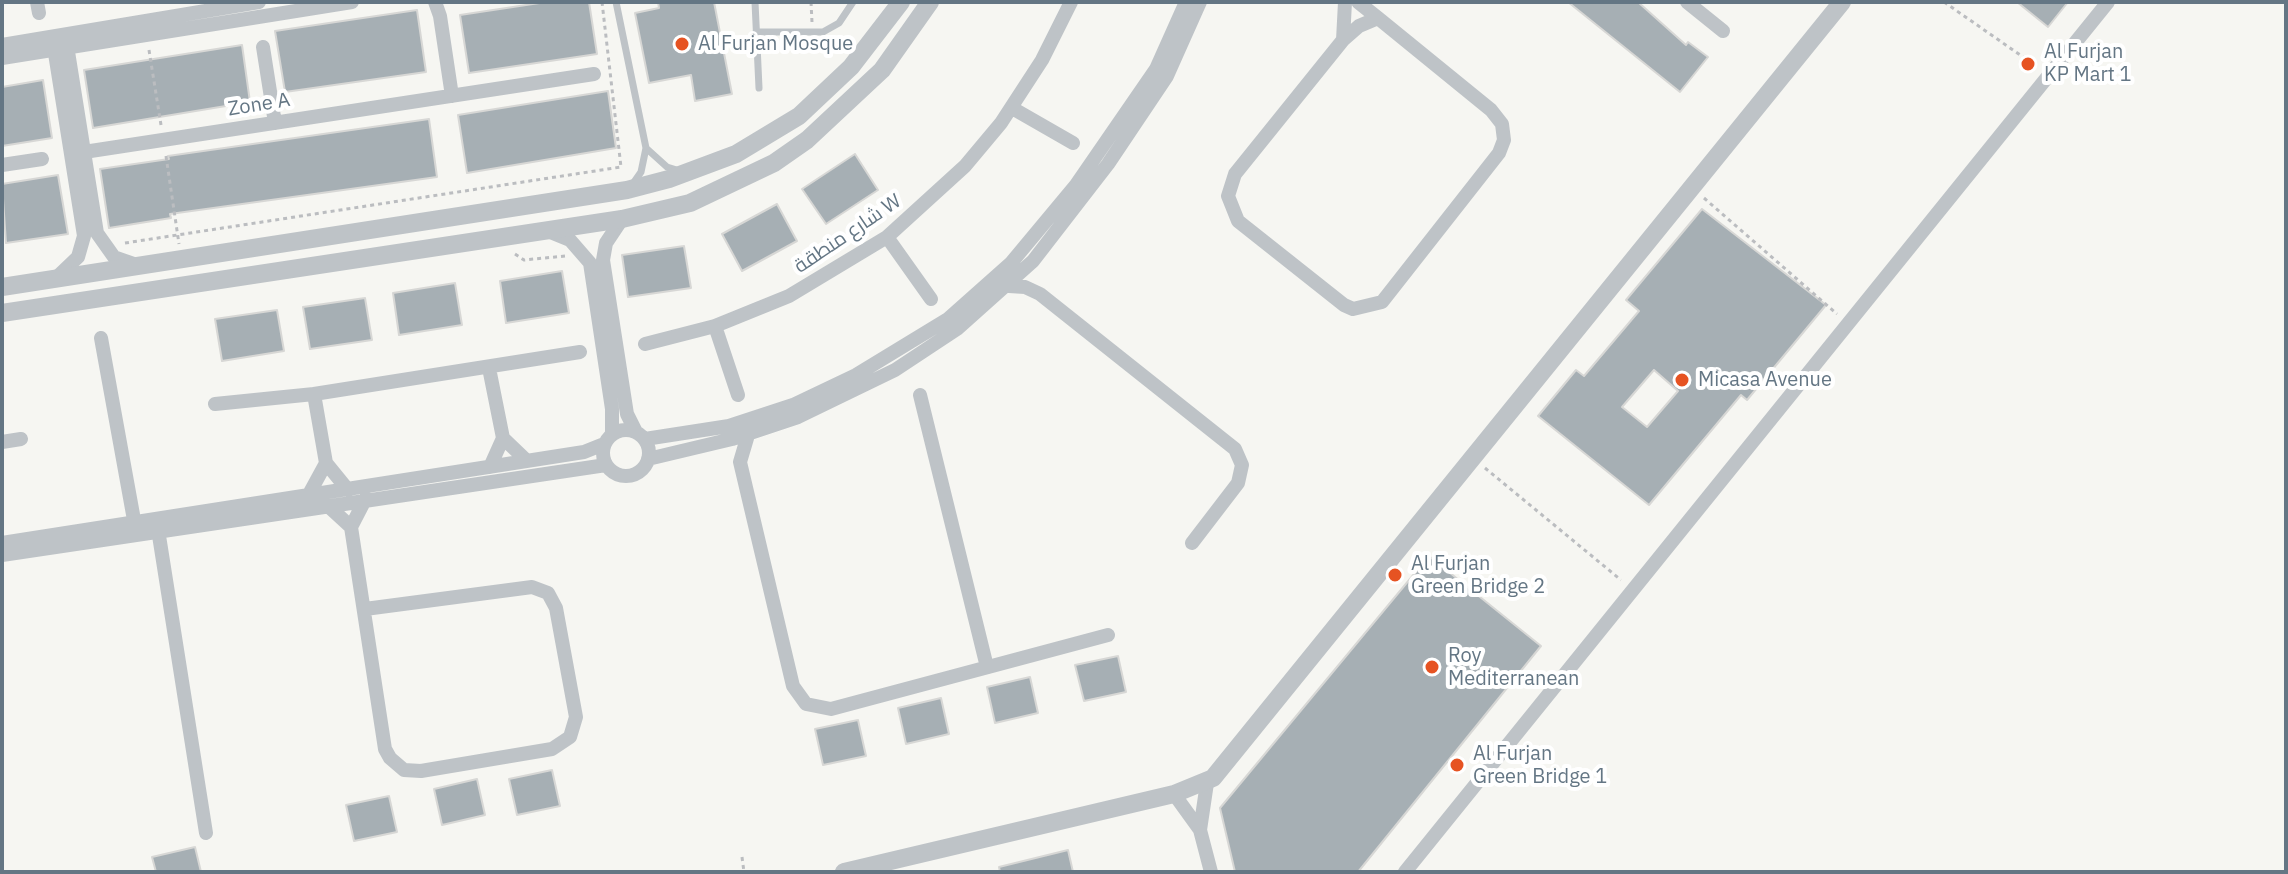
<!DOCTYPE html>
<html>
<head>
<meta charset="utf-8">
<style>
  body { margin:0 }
  #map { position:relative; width:2288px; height:874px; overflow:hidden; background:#f6f6f2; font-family:"IBM Plex Sans",sans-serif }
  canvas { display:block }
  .frame { position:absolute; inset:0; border:4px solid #647684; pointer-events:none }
</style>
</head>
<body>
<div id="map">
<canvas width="2288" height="874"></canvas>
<div class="frame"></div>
</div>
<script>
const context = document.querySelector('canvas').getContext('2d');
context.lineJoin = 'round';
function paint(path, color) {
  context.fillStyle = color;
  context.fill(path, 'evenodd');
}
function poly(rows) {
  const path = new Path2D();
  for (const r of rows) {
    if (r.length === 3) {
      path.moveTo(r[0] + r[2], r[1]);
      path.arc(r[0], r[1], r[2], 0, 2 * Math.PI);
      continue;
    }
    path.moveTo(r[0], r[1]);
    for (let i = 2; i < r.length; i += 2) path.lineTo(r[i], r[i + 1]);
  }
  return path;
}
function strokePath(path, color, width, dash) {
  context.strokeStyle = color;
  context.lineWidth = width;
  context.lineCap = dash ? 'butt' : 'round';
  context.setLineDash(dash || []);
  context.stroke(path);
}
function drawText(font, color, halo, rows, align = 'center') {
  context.font = font + ' "IBM Plex Sans",Cairo,sans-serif';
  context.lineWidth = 8;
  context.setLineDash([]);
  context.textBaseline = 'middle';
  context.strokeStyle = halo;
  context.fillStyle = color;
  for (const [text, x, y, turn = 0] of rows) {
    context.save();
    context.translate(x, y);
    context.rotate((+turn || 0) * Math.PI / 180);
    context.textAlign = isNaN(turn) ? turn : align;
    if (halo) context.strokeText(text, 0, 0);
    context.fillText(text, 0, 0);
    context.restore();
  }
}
const building = poly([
  [546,2,589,2,597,54,469,73,460,15,546,2],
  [658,2,714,2,732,94,695,101,691,75,649,83,635,13,659,8,658,2],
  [1568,2,1638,2,1686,45,1688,42,1708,57,1680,92,1568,2],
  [2017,2,2068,2,2048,27,2017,2],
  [417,10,426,72,285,92,275,31,417,10],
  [242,45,250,102,93,128,84,70,242,45],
  [43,80,52,138,2,146,2,87,43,80],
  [608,91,616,148,467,173,458,115,608,91],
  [429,119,437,177,170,214,171,218,109,228,100,169,169,159,168,156,429,119],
  [855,154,878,190,826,224,802,189,855,154],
  [58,175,68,234,6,243,2,184,58,175],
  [777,204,797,241,742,271,722,234,777,204],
  [1702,209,1826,305,1747,400,1741,395,1649,505,1538,416,1576,370,1584,376,1639,311,1626,300,1702,209],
  [1654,370,1678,391,1647,427,1622,407,1654,370],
  [684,246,691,288,628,297,622,255,684,246],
  [562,271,569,313,506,323,500,281,562,271],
  [455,283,462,325,399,335,393,293,455,283],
  [365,298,372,340,310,349,303,307,365,298],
  [277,310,284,351,222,361,215,319,277,310],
  [1429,556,1541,646,1358,872,1235,872,1220,808,1429,556],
  [1118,656,1126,692,1084,701,1075,665,1118,656],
  [1030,677,1038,713,995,723,987,687,1030,677],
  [941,698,949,734,906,744,898,708,941,698],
  [858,720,866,756,823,765,815,729,858,720],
  [552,770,560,806,517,815,509,779,552,770],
  [477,779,485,815,442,825,434,789,477,779],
  [389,796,397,832,354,841,346,805,389,796],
  [195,847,201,872,156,872,152,857,195,847],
  [1068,850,1073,872,1000,872,999,867,1068,850]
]);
const path = poly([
  [811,2,812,22],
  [1944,2,2036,66],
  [149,50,161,125],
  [166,156,179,244],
  [1704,198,1837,314],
  [125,243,621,167,602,2],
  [515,254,524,260,565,256],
  [1485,468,1621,580],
  [742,857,744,872]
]);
const service = poly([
  [616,2,646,148,641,172,632,185],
  [755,2,759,88],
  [756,32,823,32,839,23,853,2],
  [646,148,667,167,680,171]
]);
const minor = poly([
  [37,2,39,13],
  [435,2,440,16,452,96],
  [1358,2,1378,18,1491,110,1502,124,1504,140,1499,153,1382,302,1353,309,1344,305,1238,221,1228,196,1235,174,1343,40,1359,26,1378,18],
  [1687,2,1723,31],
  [66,39,97,233,114,257,137,265],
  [1343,40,1345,2],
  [53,41,84,236,78,257,55,279],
  [2,45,259,2],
  [263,47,275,123],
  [2,58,352,2],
  [1012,108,1073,143],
  [71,154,594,74],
  [2,165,42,159],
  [622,219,606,243,603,260,627,414,636,432],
  [548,231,570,240,590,263,612,409,612,434],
  [887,237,931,299],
  [1009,286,1025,287,1040,294,1235,449,1242,465,1238,483,1192,543],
  [715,326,738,395],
  [101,338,136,531],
  [645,344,715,326,789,296,887,237,965,166,1001,123,1042,60,1071,2],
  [489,368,503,438,490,467],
  [314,394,326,463,348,490],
  [920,395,987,667],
  [215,404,314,394,580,352],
  [626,453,23],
  [748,435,740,462,793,686,806,704,831,709,1108,635],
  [503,438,527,461],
  [645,439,729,426,793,405,856,375,948,319,1011,263,1076,185,1156,69,1186,2],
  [2,442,21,439],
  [648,459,732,439,798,417,895,370,957,329,1033,261,1108,164,1167,76,1200,2],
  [308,496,326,463],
  [326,504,351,527],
  [157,523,206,833],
  [2,543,584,452,604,444],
  [2,555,606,465],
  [365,609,532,587,548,593,556,608,576,717,570,737,552,749,421,771,404,770,390,758,385,749,351,527,366,498],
  [1174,794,1200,830,1211,872],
  [1200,830,1207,783],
  [1405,872,2108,2]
]);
const tertiary = poly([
  [2,287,627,190,669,179,736,154,799,116,851,67,901,2],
  [2,313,622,219,690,203,774,163,807,140,882,70,930,2],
  [844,872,1174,794,1213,778,1842,2]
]);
const markers = [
  [682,44,8,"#e65322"],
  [2028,64,8,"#e65322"],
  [1682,380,8,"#e65322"],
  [1395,575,8,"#e65322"],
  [1432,667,8,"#e65322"],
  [1457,765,8,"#e65322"]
];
const poiNames = [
  ["Al Furjan Mosque",698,44],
  ["Al Furjan",2044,52],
  ["KP Mart 1",2044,75],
  ["Micasa Avenue",1698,380],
  ["Al Furjan",1411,564],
  ["Green Bridge 2",1411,587],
  ["Roy",1448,656],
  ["Mediterranean",1448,679],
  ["Al Furjan",1473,754],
  ["Green Bridge 1",1473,777]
];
const streetNames = [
  ["Zone A",259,105,-9],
  ["شارع منطقة W",848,234,-34]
];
paint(building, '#a6afb4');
strokePath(building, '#d7d7d5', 2);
strokePath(path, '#bbbdc0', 3, [4, 4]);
strokePath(service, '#bec3c7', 7);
strokePath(minor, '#bec3c7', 14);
strokePath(tertiary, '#bec3c7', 18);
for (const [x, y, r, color] of markers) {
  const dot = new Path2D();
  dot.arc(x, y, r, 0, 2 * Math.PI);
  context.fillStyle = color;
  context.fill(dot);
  strokePath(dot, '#fff', 3);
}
drawText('20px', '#647684', '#fff', poiNames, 'left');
drawText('20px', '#647684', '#fff', streetNames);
</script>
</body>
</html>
